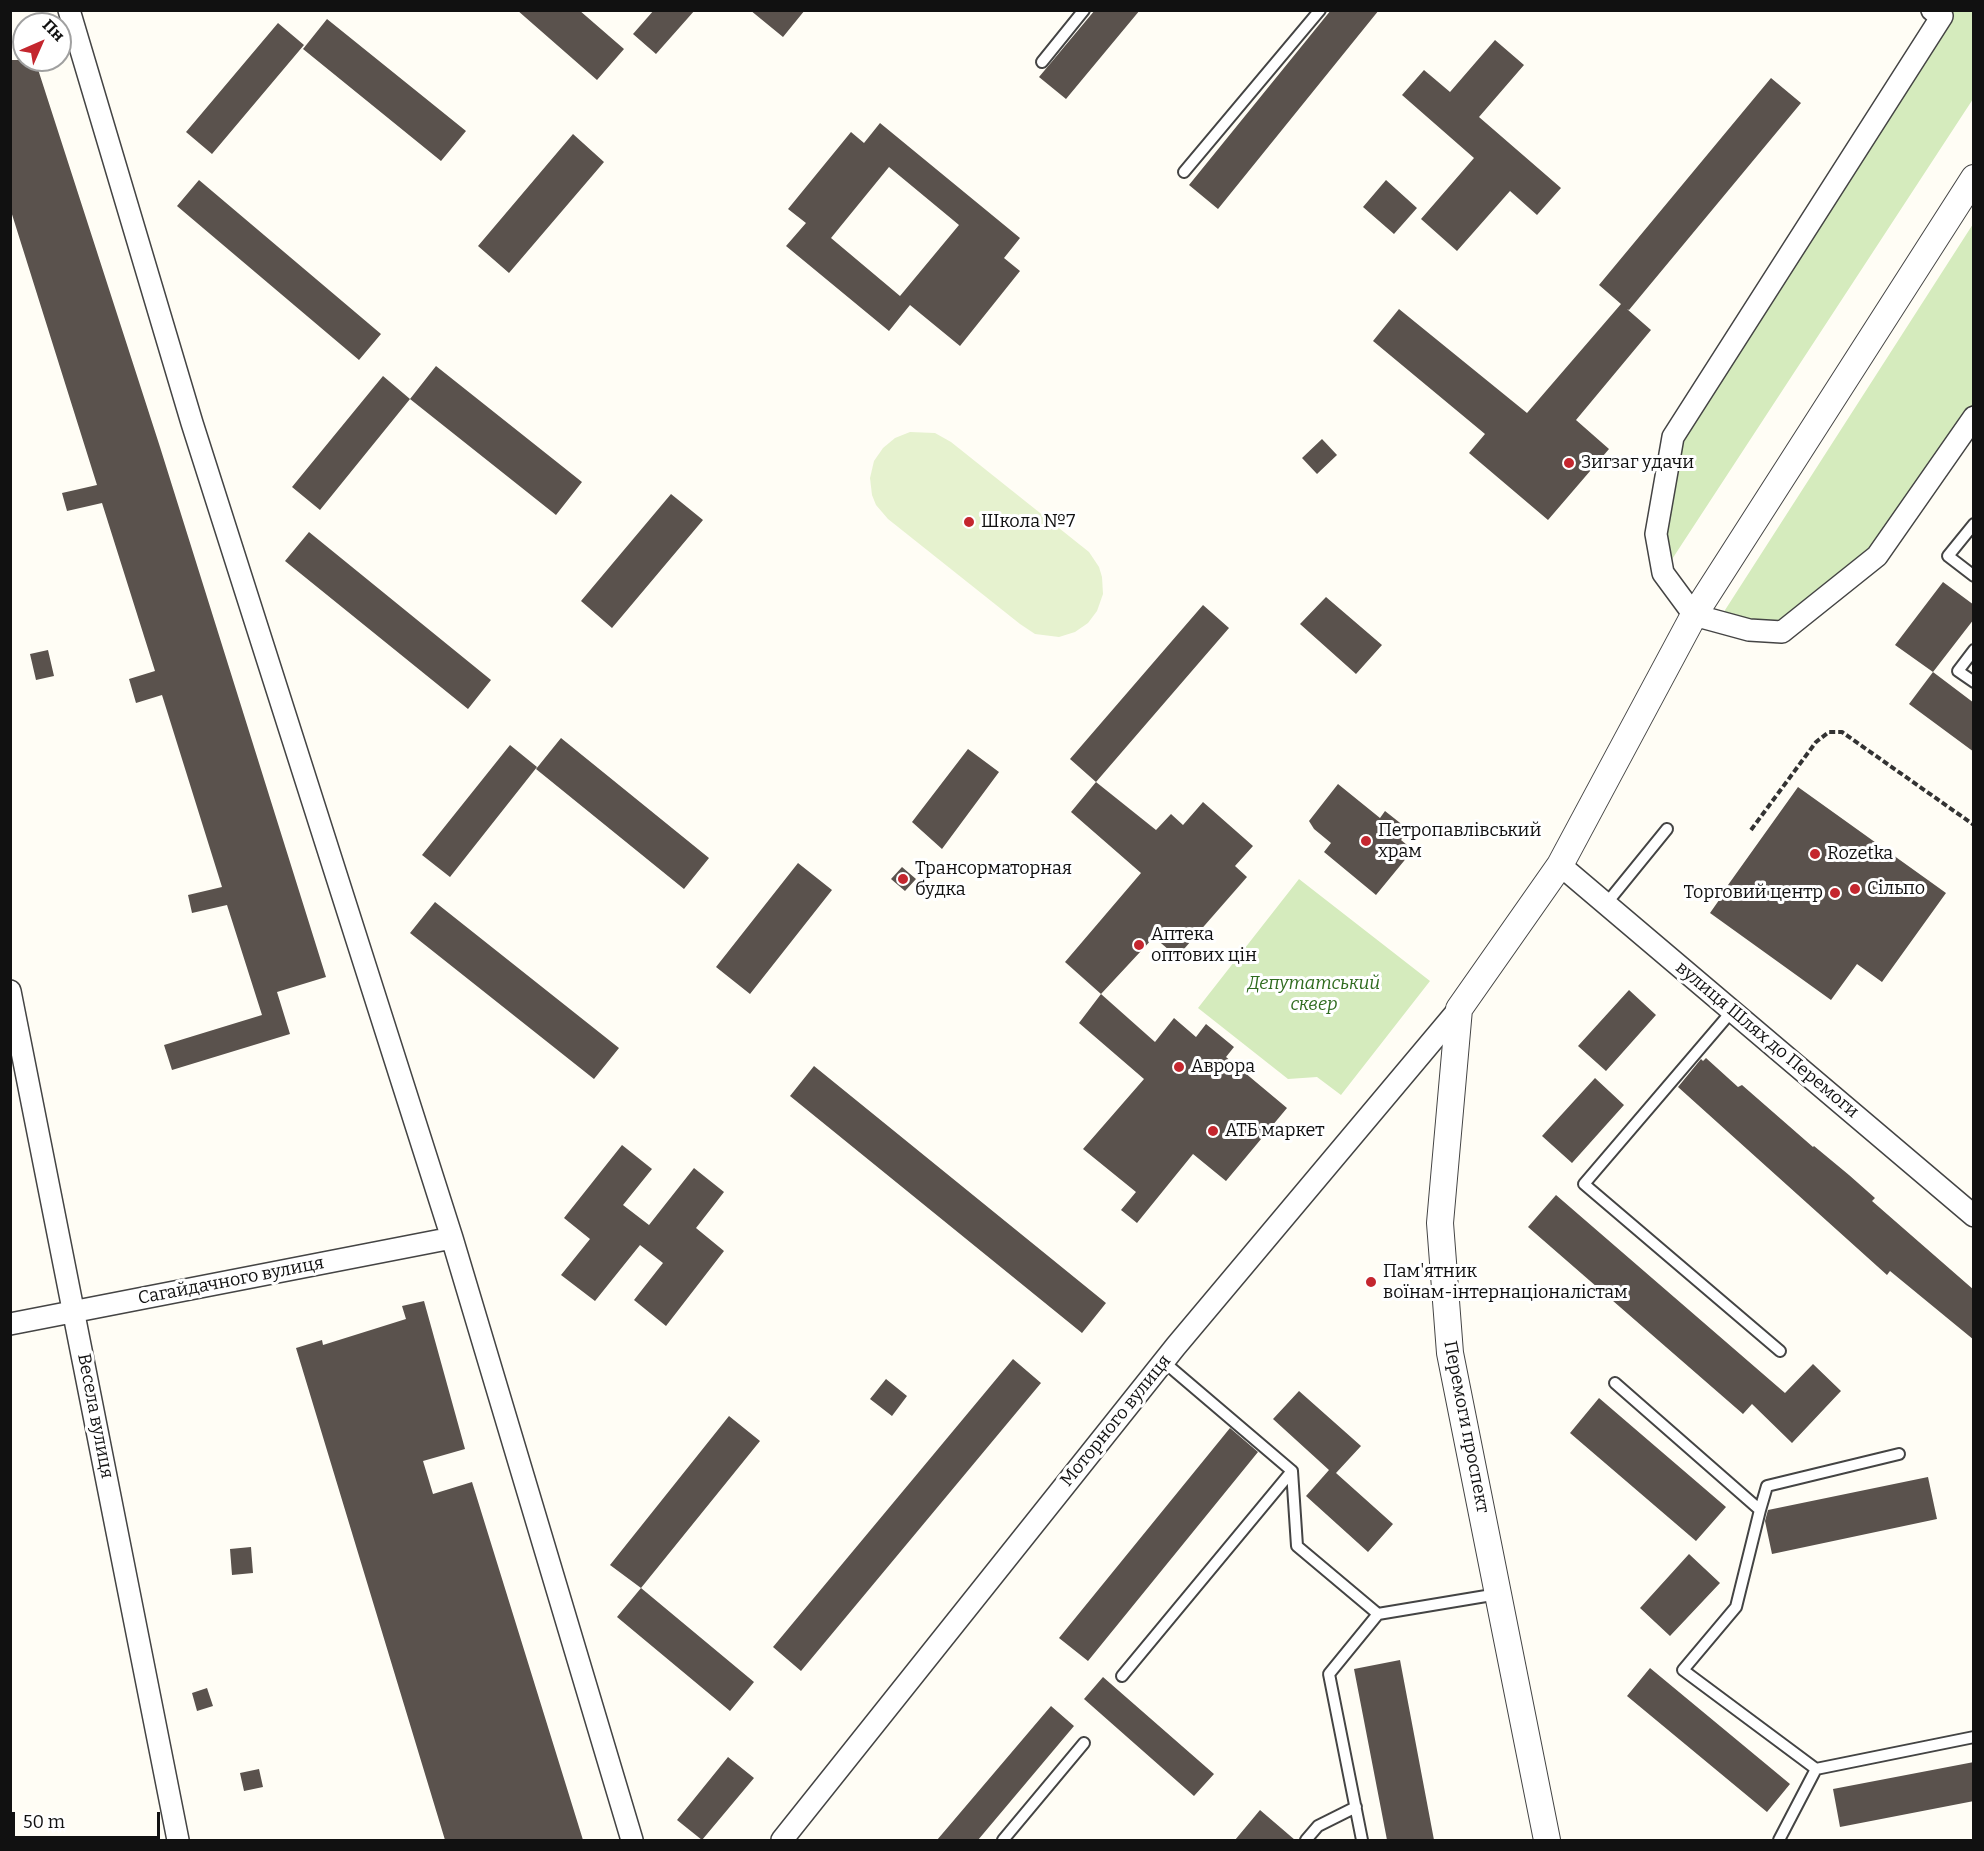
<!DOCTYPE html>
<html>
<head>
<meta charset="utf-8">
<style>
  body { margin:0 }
  #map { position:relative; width:1984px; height:1851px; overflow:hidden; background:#fffdf5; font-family:Bitter,serif }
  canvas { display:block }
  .frame { position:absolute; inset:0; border:12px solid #111; pointer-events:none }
  .north { position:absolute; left:12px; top:12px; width:60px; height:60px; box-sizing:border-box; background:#fff; border:2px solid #a0a0a0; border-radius:50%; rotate:45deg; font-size:16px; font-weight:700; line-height:24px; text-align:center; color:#111 }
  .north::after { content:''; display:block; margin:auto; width:21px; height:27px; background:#c4262e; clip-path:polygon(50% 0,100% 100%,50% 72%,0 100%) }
  .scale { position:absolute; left:12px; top:1812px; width:148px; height:27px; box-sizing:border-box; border:3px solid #111; border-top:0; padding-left:8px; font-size:18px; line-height:21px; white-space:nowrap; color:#111; -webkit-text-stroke:4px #fff; paint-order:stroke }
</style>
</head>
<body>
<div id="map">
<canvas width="1984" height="1851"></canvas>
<div class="frame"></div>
<div class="north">Пн</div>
<div class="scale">50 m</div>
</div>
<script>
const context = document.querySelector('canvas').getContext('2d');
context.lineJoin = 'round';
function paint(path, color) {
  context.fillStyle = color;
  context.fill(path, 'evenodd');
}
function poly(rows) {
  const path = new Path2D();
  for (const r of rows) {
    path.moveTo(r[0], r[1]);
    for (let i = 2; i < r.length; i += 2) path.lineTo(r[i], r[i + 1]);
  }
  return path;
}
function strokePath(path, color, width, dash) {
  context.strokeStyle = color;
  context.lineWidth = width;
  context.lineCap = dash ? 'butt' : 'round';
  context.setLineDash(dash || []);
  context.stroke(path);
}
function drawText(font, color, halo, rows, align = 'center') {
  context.font = font + ' Bitter,serif';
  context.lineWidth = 6;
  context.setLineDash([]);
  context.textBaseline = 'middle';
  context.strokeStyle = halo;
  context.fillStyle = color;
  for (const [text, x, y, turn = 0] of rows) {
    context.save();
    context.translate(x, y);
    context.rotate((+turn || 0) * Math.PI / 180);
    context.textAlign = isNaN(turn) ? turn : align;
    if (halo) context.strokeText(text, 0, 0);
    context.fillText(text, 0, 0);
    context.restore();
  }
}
const green = poly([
  [1946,11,1973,11,1973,99,1663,573,1673,437],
  [1973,224,1973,417,1877,556,1782,632,1718,621],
  [1299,879,1430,981,1341,1095,1317,1077,1288,1079,1198,1008]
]);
const pitch = poly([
  [910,432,935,433,951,442,1089,552,1099,567,1102,577,1103,594,1097,611,1088,623,1075,632,1059,637,1035,634,1020,624,888,519,876,505,872,495,870,478,874,461,883,448,895,438]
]);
const building = poly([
  [517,10,579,10,624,49,597,80],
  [654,10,695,10,656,54,633,34],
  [750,10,805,10,783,37],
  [1095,10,1140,10,1066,99,1039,77],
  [1331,10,1379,10,1218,209,1189,185],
  [327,19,466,131,441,161,303,49],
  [278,23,304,45,212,154,186,132],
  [1495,40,1524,65,1479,117,1561,188,1537,215,1510,191,1457,251,1421,219,1474,158,1402,95,1424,70,1450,92],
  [10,60,35,60,160,447,326,977,277,992,290,1034,172,1070,164,1045,262,1015,227,905,192,913,188,895,222,887,162,695,136,703,129,679,155,671,102,503,67,511,62,493,97,485,10,208],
  [1771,78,1801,103,1629,310,1627,309,1651,330,1576,420,1609,449,1548,520,1469,453,1485,434,1373,341,1399,309,1527,413,1621,304,1599,285],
  [880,123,1020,238,1004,258,1020,271,960,346,910,305,889,331,786,246,806,223,788,209,851,132,864,143],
  [889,167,959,225,900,296,831,238],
  [573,134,604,162,509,273,478,246],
  [199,180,381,334,359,360,177,206],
  [1386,180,1417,208,1394,234,1363,207],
  [436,366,582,482,556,515,410,399],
  [383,376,410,399,320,510,292,487],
  [1322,439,1337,455,1317,474,1302,458],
  [671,494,703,520,612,628,581,601],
  [309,532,491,680,468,709,285,561],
  [1943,582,1974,605,1974,619,1933,672,1895,645],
  [1326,597,1382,645,1356,674,1300,624],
  [1203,605,1229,628,1096,782,1070,759],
  [48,650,54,676,36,680,30,654],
  [1933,672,1974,703,1974,752,1909,704],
  [561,738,709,858,684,889,536,769],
  [510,745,537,767,450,877,422,855],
  [968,749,999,772,942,849,912,822],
  [1096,782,1156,830,1171,814,1183,825,1203,802,1253,846,1235,866,1247,877,1177,957,1154,937,1101,994,1065,962,1141,873,1071,812],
  [1338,784,1380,818,1385,811,1409,830,1401,840,1413,850,1376,895,1324,852,1331,843,1314,829,1309,821],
  [1798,787,1946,893,1882,982,1857,964,1831,1000,1710,913,1724,893,1723,892],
  [798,863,832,890,750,994,716,967],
  [902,867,916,879,905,891,891,879],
  [435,902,619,1048,594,1079,410,933],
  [1629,990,1656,1015,1606,1071,1578,1046],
  [1101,994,1155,1042,1174,1018,1196,1037,1206,1024,1234,1047,1226,1057,1287,1108,1226,1181,1193,1154,1137,1223,1121,1210,1136,1192,1083,1149,1144,1079,1079,1023],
  [1706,1058,1738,1087,1742,1085,1813,1147,1814,1146,1849,1175,1875,1198,1872,1201,1974,1290,1974,1340,1890,1271,1887,1275,1678,1087,1701,1059,1703,1061],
  [814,1066,1106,1303,1082,1333,790,1096],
  [1595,1078,1624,1105,1572,1163,1542,1136],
  [622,1145,652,1169,623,1205,649,1225,694,1168,724,1192,696,1228,724,1251,666,1326,634,1300,663,1263,640,1245,595,1301,561,1275,590,1239,564,1218],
  [1556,1195,1785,1393,1813,1364,1841,1391,1792,1443,1752,1404,1743,1414,1528,1227],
  [424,1301,465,1449,423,1461,433,1494,472,1482,583,1840,445,1840,296,1348,322,1340,323,1345,406,1319,402,1306],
  [1013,1359,1041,1383,801,1671,773,1647],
  [886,1379,907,1396,892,1416,870,1399],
  [1299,1391,1361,1446,1336,1473,1393,1524,1368,1552,1306,1496,1329,1470,1273,1419],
  [1599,1398,1726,1507,1696,1541,1570,1433],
  [729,1416,760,1441,641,1588,610,1565],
  [1230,1428,1258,1452,1088,1661,1059,1638],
  [1928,1477,1937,1519,1772,1554,1765,1521,1768,1510],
  [251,1547,253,1573,232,1575,230,1549],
  [1689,1554,1720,1583,1670,1636,1640,1608],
  [641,1588,754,1682,730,1711,617,1617],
  [1400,1660,1434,1840,1387,1840,1354,1669],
  [1650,1668,1790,1784,1767,1812,1627,1696],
  [1103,1677,1214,1774,1194,1796,1084,1699],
  [207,1688,213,1706,197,1711,192,1693],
  [1051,1706,1074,1726,978,1840,937,1840],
  [728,1757,754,1778,702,1840,677,1820],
  [1974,1762,1974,1801,1840,1827,1833,1789],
  [259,1769,263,1787,244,1791,240,1773],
  [1260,1810,1295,1840,1235,1840]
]);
const path = poly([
  [1751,830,1816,742,1829,732,1842,732,1974,825]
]);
const service = poly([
  [1042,62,1084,10],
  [1184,172,1320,10],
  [1974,524,1948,556,1974,576],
  [1974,650,1958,671,1974,682],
  [1606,904,1667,829],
  [1732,1011,1584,1184,1780,1351],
  [1164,1362,1292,1471,1297,1546,1378,1614,1498,1594],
  [1615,1383,1760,1510,1767,1486,1899,1454],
  [1760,1510,1736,1607,1683,1670,1816,1769,1974,1737],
  [1122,1676,1292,1471],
  [1003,1840,1084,1743],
  [1306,1840,1318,1826,1356,1807],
  [1362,1840,1329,1674,1378,1614],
  [1779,1840,1816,1769]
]);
const minor = poly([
  [69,10,192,423,452,1238,632,1840],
  [1932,10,1942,16,1673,437,1656,534,1663,573,1694,615,1749,630,1782,632,1877,556,1974,417],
  [1560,865,1974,1216],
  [10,991,178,1840],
  [10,1324,452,1238],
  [782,1840,1176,1346,1459,1009]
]);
const tertiary = poly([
  [1547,1840,1450,1353,1440,1223,1459,1009,1560,865,1694,615,1974,178]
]);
const markers = [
  [1569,463,6,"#c4262e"],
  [969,522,6,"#c4262e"],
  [1366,841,6,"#c4262e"],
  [1815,854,6,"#c4262e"],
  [903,879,6,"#c4262e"],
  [1855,889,6,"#c4262e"],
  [1835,893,6,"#c4262e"],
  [1139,945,6,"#c4262e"],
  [1179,1067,6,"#c4262e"],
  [1213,1131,6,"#c4262e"],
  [1371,1282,6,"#c4262e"]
];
const poiNames = [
  ["Зигзаг удачи",1581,463],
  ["Школа №7",981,522],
  ["Петропавлівський",1378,831],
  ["храм",1378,852],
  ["Rozetka",1827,854],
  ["Трансорматорная",915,869],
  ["будка",915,890],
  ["Сільпо",1867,889],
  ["Торговий центр",1823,893,"right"],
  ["Аптека",1151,935],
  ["оптових цін",1151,956],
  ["Аврора",1191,1067],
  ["АТБ маркет",1225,1131],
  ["Пам'ятник",1383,1272],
  ["воїнам-інтернаціоналістам",1383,1293]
];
const parkNames = [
  ["Депутатський",1314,984],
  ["сквер",1314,1005]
];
const streetNames = [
  ["вулиця Шлях до Перемоги",1767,1040,40],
  ["Сагайдачного вулиця",231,1281,-11],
  ["Весела вулиця",95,1416,79],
  ["Моторного вулиця",1116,1421,-51],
  ["Перемоги проспект",1466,1427,79]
];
paint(green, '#d5ebbd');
paint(pitch, '#e6f2cf');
paint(building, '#5a524d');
strokePath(service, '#444', 14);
strokePath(minor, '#444', 24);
strokePath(tertiary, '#444', 28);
strokePath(path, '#333', 4, [6, 3]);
strokePath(service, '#fff', 10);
strokePath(minor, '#fff', 21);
strokePath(tertiary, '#fff', 26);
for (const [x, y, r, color] of markers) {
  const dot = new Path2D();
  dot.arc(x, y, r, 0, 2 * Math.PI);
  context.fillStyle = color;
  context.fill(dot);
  strokePath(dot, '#fff', 2);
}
drawText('18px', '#111', '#fff', poiNames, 'left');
drawText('italic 18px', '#2f6b1f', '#fff', parkNames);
drawText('18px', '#111', '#fff', streetNames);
</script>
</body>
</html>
